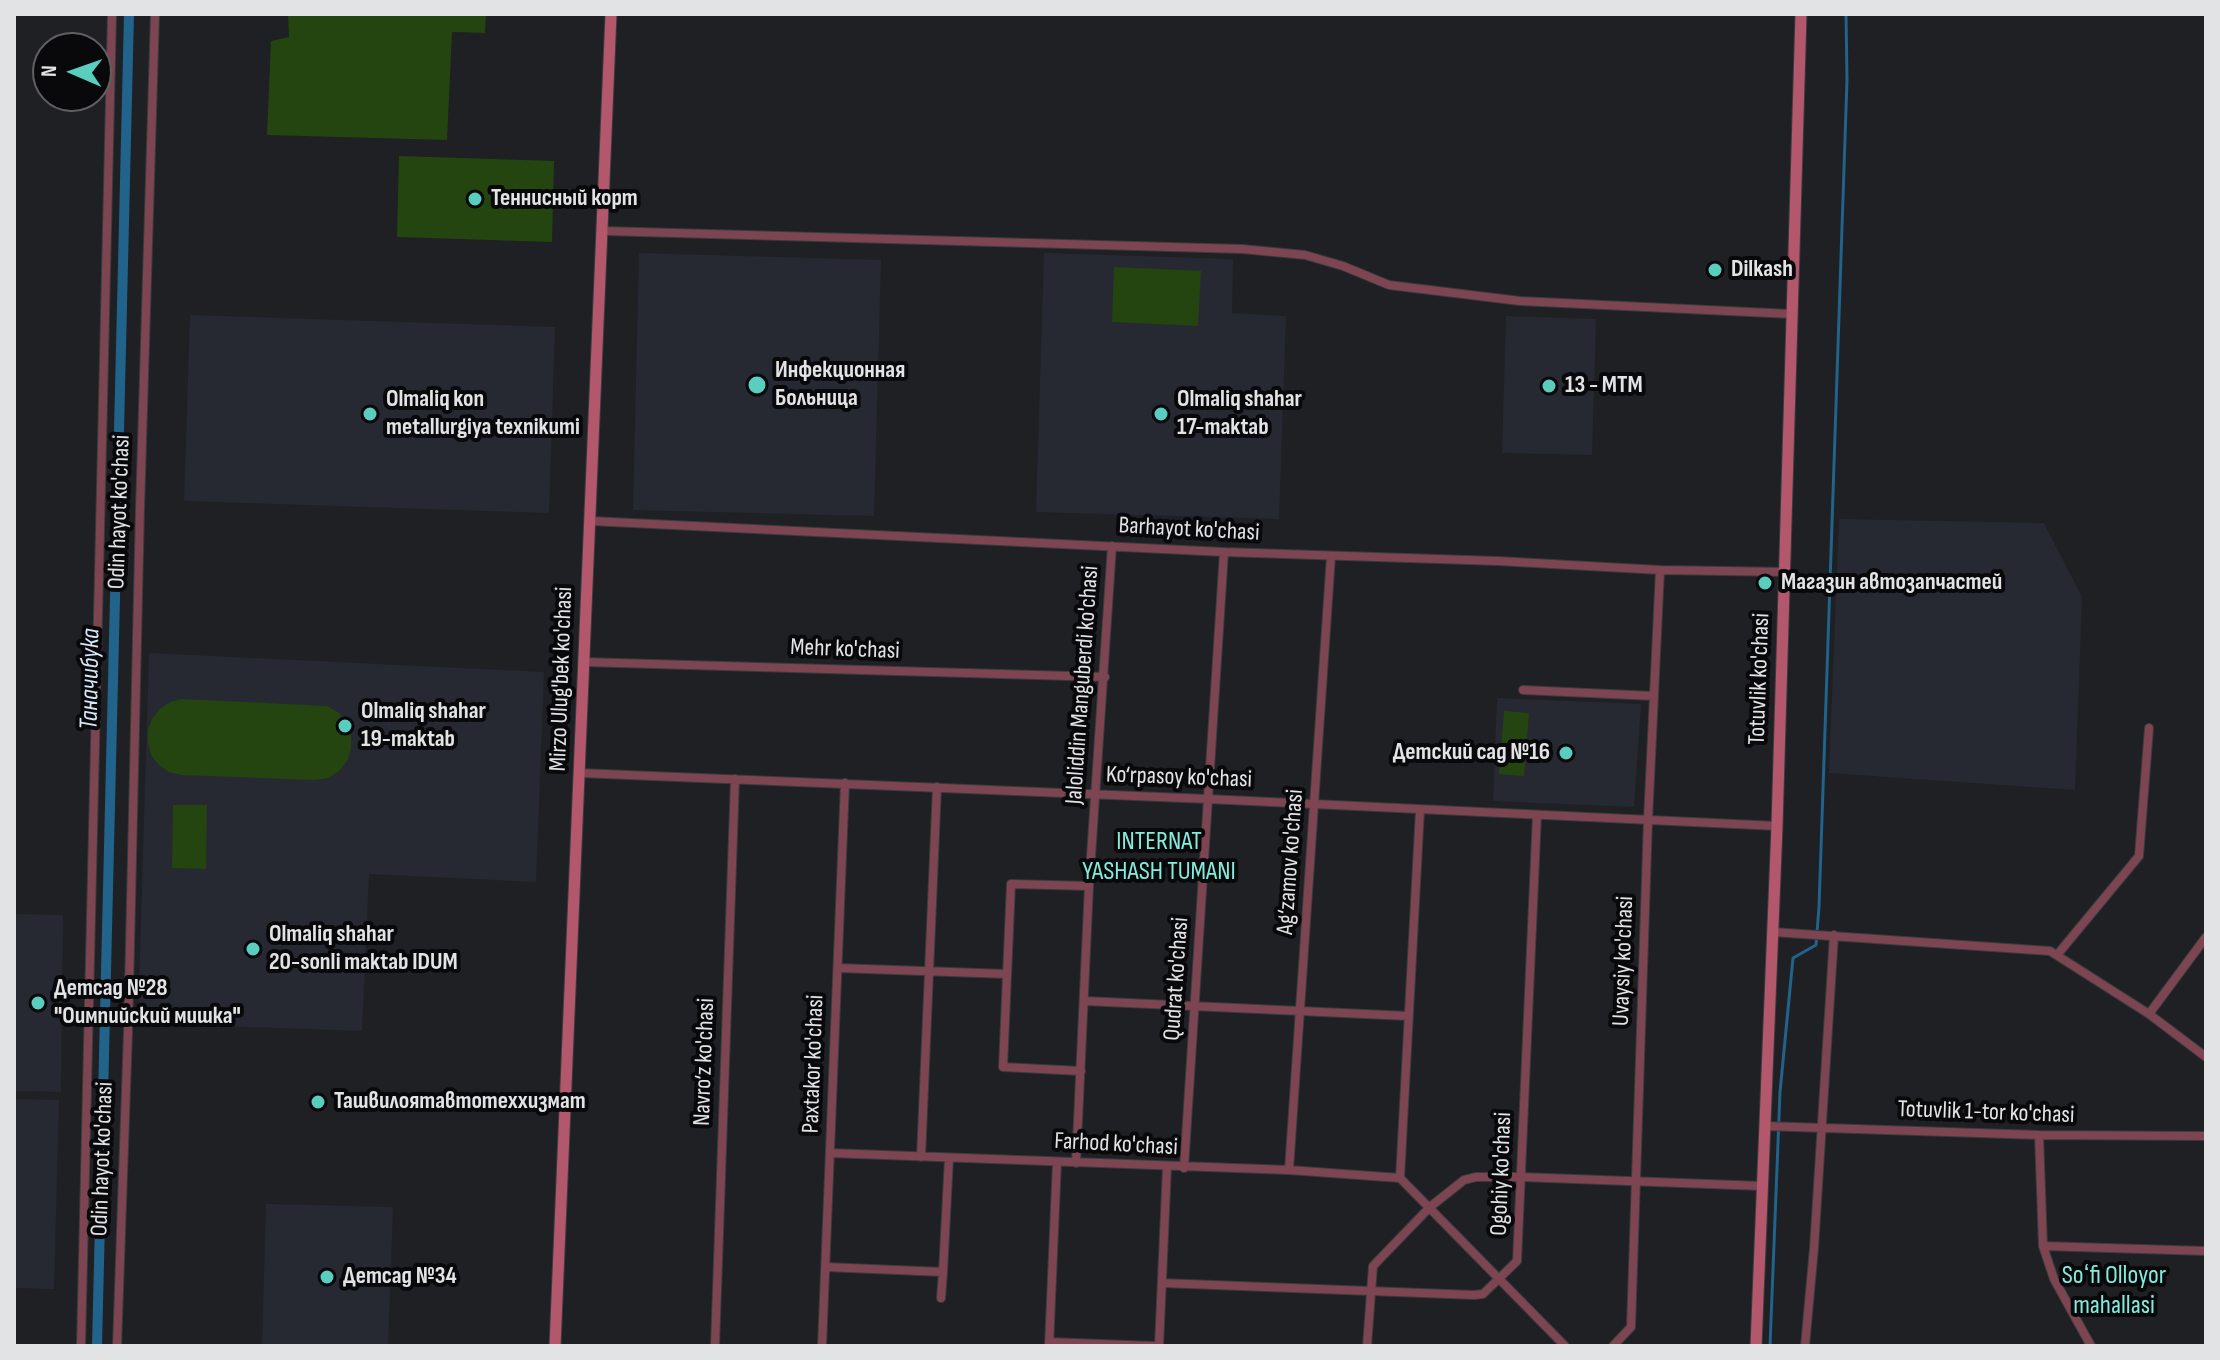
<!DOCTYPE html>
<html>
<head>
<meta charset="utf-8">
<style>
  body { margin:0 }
  #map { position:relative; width:2220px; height:1360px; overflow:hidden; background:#1e2023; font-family:"Sofia Sans Condensed",sans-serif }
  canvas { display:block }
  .frame { position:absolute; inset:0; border:16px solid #e2e3e5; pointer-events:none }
  .north { position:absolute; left:32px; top:32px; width:80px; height:80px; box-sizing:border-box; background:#09090b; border:2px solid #606062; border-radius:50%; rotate:272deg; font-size:22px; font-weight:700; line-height:32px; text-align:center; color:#e2e3e5 }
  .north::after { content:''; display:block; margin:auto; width:28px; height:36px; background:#59cebf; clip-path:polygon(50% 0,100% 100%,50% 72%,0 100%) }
</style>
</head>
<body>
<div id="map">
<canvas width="2220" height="1360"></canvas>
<div class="frame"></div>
<div class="north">N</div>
</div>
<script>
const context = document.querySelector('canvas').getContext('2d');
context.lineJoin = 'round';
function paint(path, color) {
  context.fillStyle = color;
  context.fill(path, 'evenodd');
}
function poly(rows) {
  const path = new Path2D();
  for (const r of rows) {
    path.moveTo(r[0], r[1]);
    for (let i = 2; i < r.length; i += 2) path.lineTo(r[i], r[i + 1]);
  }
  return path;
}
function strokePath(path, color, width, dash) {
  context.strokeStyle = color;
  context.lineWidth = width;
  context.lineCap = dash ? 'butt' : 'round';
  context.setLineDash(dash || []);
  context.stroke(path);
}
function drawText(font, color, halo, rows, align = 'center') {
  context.font = font + ' "Sofia Sans Condensed",sans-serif';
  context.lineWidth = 8;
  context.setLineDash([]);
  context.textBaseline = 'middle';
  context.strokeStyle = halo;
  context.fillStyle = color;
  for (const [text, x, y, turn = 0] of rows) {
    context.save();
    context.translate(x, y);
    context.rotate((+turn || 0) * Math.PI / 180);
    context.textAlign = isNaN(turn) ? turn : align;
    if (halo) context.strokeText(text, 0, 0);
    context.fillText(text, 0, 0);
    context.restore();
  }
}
const built = poly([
  [639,253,881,260,874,516,633,510],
  [1044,253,1233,259,1232,313,1286,316,1279,519,1036,512],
  [190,315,555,327,549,513,184,501],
  [1506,316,1596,319,1592,455,1502,453],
  [1839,519,2044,523,2082,597,2075,790,1829,773],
  [149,653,544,672,536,882,369,874,362,1031,138,1023],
  [1497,698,1641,704,1634,807,1493,801],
  [14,914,63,915,61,1092,14,1091],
  [14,1099,59,1100,54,1289,14,1288],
  [266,1204,393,1207,388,1346,262,1346]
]);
const green = poly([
  [288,14,486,14,485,33,452,32,447,140,267,135,271,41,289,37],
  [399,156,554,161,552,242,397,237],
  [1114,267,1201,271,1198,326,1112,322],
  [182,699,327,706,339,713,347,723,351,735,351,749,347,761,339,771,328,778,315,780,181,775,169,772,159,765,151,755,148,743,148,730,152,719,160,709,170,702],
  [1504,711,1529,713,1524,776,1499,774],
  [173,805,207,805,206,869,172,868]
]);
const stream = poly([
  [1770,1346,1780,1092,1793,958,1816,945,1819,907,1847,80,1846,14]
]);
const canal = poly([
  [97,1346,129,14]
]);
const street = poly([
  [604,231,1242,249,1305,255,1343,266,1389,285,1520,301,1791,314],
  [591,521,1224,552,1498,561,1660,570,1786,572],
  [584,662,1105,677],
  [1523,690,1654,696],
  [580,773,1208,799,1777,826],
  [1420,810,1400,1178,1565,1346],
  [1773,932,2050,951,2149,1014,2206,1057],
  [2057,955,2139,856,2149,728],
  [838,968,1007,974],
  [1085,1001,1408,1016],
  [2149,1014,2206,937],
  [1081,1071,1003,1067,1011,884,1089,886],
  [1764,1126,2039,1135,2206,1136],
  [2039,1135,2043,1246,2054,1279,2091,1346],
  [830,1153,1289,1170,1400,1178],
  [921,1157,937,787],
  [1076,1163,1089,886,1112,546],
  [1184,1168,1224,552],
  [1289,1170,1331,556],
  [2043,1246,2206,1251],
  [826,1267,943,1272,949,1158],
  [1162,1283,1474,1295,1483,1294,1517,1261,1537,815],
  [941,1298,943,1272],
  [1049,1342,1153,1346],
  [81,1346,112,14],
  [117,1346,128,1032,140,508,155,14],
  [715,1346,735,779],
  [822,1346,845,783],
  [1049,1346,1057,1162],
  [1159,1346,1167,1167],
  [1367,1346,1373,1266,1430,1207,1464,1180,1476,1177,1521,1177,1762,1186],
  [1613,1346,1631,1327,1648,820,1660,570],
  [1805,1346,1814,1248,1834,935]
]);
const secondary = poly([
  [555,1346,611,14],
  [1756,1346,1777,826,1801,14]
]);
const markers = [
  [475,199,8,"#59cebf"],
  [1715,270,8,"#59cebf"],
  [757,385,10,"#59cebf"],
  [1549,386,8,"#59cebf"],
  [370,414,8,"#59cebf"],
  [1161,414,8,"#59cebf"],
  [1765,583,8,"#59cebf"],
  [345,726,8,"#59cebf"],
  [1566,753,8,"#59cebf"],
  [253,949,8,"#59cebf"],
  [38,1003,8,"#59cebf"],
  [318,1102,8,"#59cebf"],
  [327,1277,8,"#59cebf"]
];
const poiNames = [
  ["Теннисный корт",491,199],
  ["Dilkash",1731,270],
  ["Инфекционная",775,371],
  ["Больница",775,399],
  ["13 - MTM",1565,386],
  ["Olmaliq kon",386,400],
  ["metallurgiya texnikumi",386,428],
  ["Olmaliq shahar",1177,400],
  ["17-maktab",1177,428],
  ["Магазин автозапчастей",1781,583],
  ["Olmaliq shahar",361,712],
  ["19-maktab",361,740],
  ["Детский сад №16",1550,753,"right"],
  ["Olmaliq shahar",269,935],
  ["20-sonli maktab IDUM",269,963],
  ["Детсад №28",54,989],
  ["\"Оимпийский мишка\"",54,1017],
  ["Ташвилоятавтотеххизмат",334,1102],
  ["Детсад №34",343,1277]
];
const streetNames = [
  ["Odin hayot ko'chasi",120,512,-88],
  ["Barhayot ko'chasi",1189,530,3],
  ["Mehr ko'chasi",845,650,2],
  ["Mirzo Ulug'bek ko'chasi",562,679,-88],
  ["Totuvlik ko'chasi",1760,679,-88],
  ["Jaloliddin Manguberdi ko'chasi",1083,685,-86],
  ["Ko‘rpasoy ko'chasi",1179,778,2],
  ["Ag‘zamov ko'chasi",1291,862,-86],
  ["Uvaysiy ko'chasi",1624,961,-88],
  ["Qudrat ko'chasi",1177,979,-86],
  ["Navro‘z ko'chasi",705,1062,-88],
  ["Paxtakor ko'chasi",814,1064,-88],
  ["Totuvlik 1-tor ko'chasi",1986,1113,2],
  ["Farhod ko'chasi",1116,1145,3],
  ["Odin hayot ko'chasi",103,1159,-88],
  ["Ogohiy ko'chasi",1502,1174,-88]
];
const waterNames = [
  ["Таначибука",91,679,-89]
];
const neighbourhoodNames = [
  ["INTERNAT",1159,842],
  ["YASHASH TUMANI",1159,872],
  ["Soʻfi Ollоyor",2114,1276],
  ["mahallasi",2114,1306]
];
paint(built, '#262932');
paint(green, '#244510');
strokePath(stream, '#22638c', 3);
strokePath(canal, '#22638c', 10);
strokePath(street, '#393b3e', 10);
strokePath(secondary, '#393b3e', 13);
strokePath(street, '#7d4551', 8);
strokePath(secondary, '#b2576c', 11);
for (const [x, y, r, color] of markers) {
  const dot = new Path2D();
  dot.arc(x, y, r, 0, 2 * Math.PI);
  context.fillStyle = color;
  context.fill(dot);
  strokePath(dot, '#09090b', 3);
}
drawText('bold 24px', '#e2e3e5', '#09090b', poiNames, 'left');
drawText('24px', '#e2e3e5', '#09090b', streetNames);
drawText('italic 26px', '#d4e8f6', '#09090b', waterNames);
drawText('26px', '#84ecdd', '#09090b', neighbourhoodNames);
</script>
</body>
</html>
